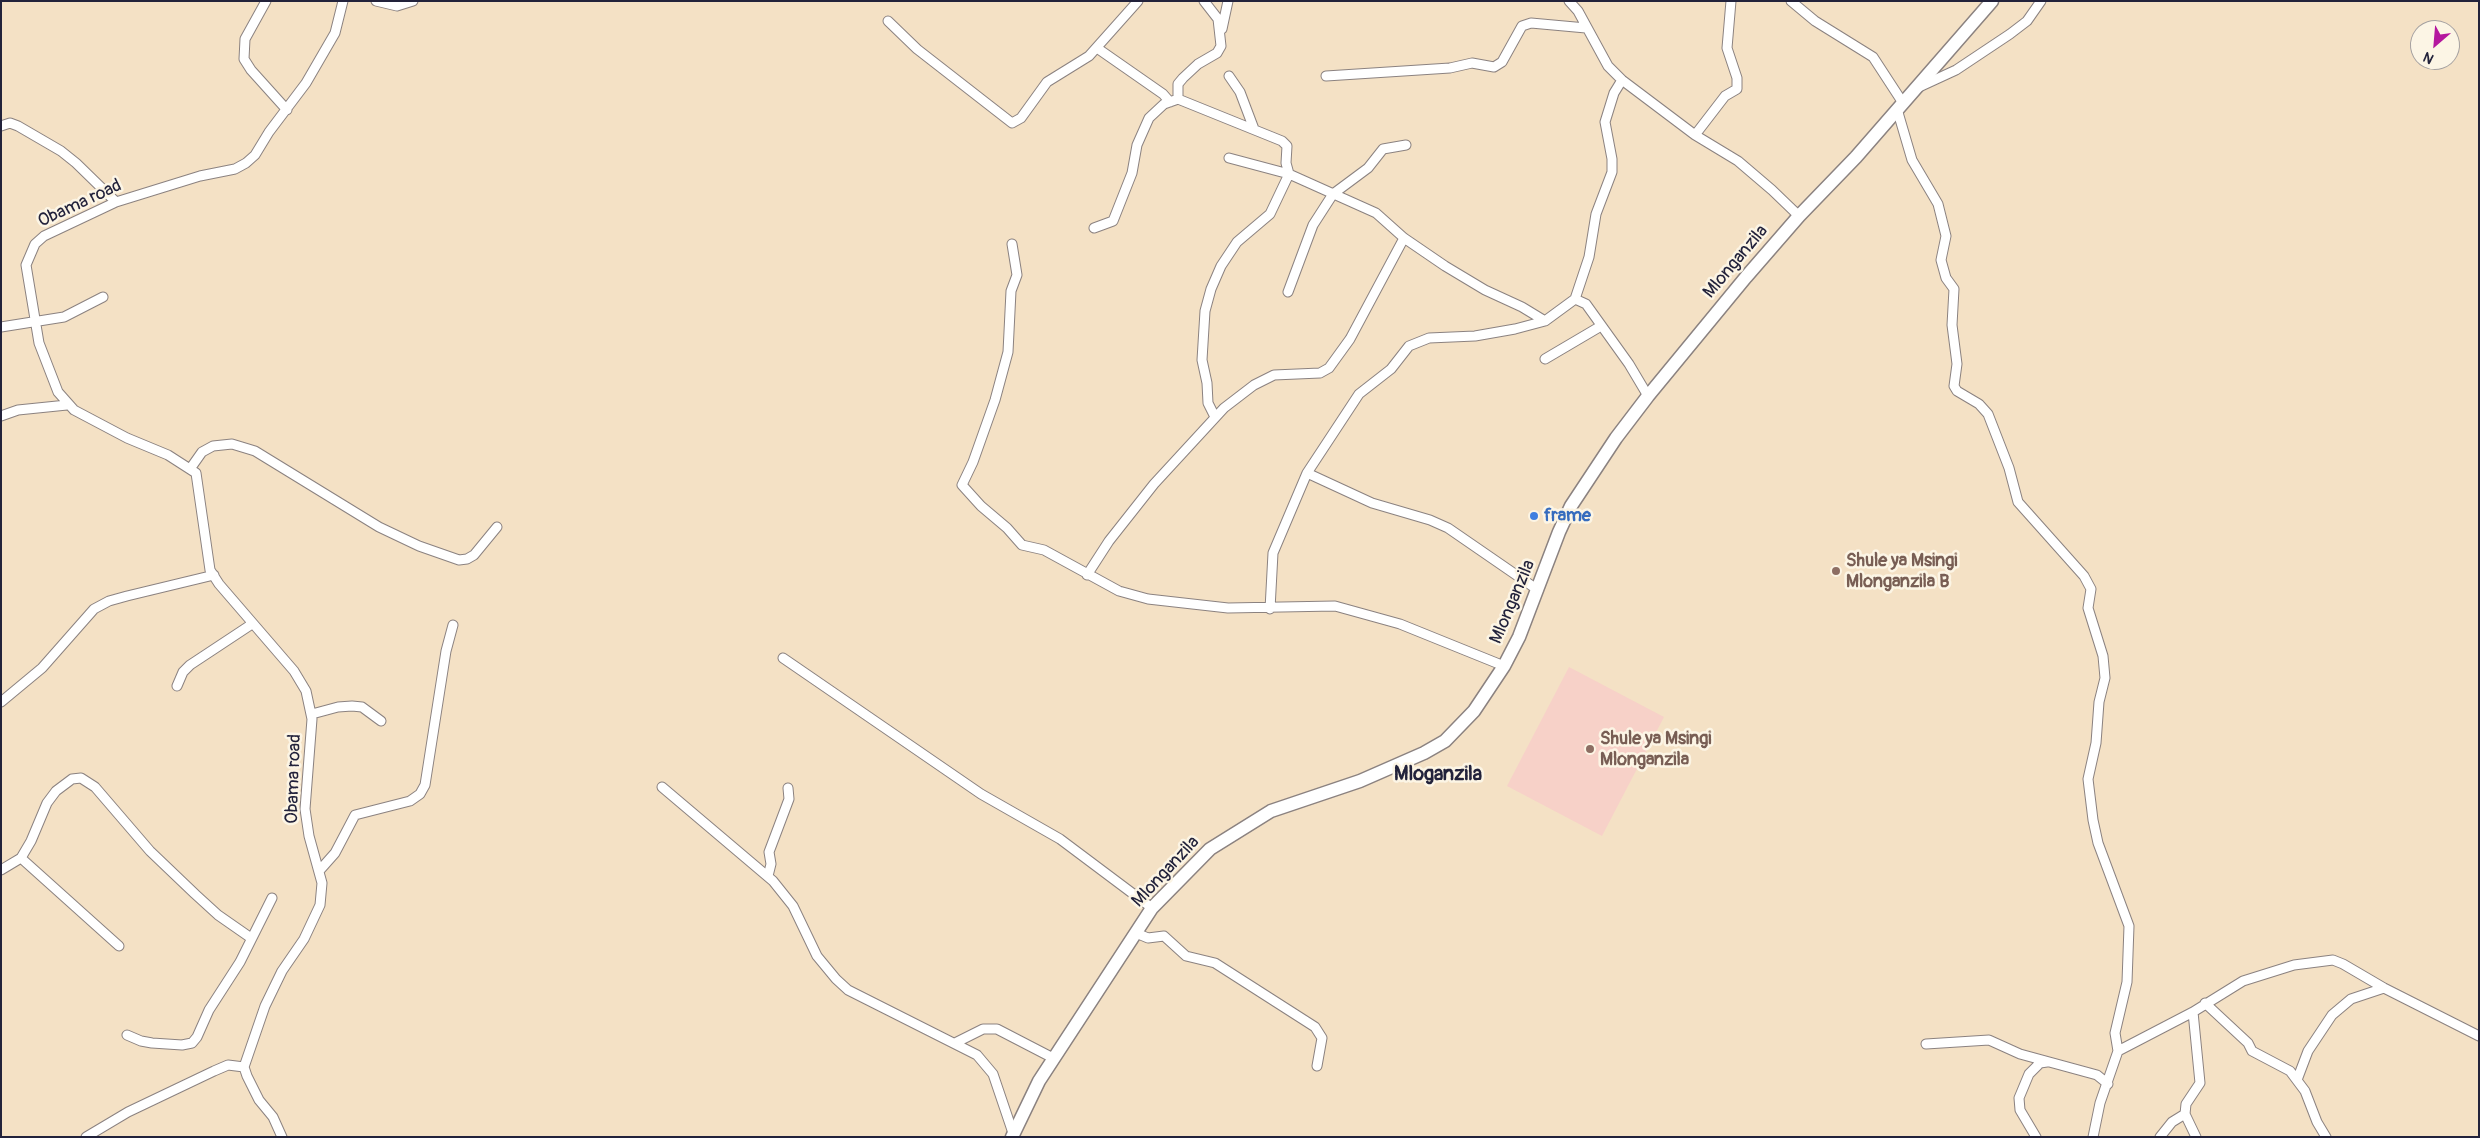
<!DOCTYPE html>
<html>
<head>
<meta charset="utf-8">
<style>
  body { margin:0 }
  #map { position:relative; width:2480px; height:1138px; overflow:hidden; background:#f4e1c5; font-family:Pangolin,sans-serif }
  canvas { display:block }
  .frame { position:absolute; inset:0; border:2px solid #22223b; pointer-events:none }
  .north { position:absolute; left:2410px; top:20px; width:50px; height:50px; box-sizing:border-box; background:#fcf5e5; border:1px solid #a5a1a1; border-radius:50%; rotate:207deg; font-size:14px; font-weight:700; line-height:20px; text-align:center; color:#22223b }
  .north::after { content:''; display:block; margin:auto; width:18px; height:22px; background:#b5179e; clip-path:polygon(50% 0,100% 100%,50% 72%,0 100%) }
</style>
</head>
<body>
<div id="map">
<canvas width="2480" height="1138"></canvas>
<div class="frame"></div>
<div class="north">N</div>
</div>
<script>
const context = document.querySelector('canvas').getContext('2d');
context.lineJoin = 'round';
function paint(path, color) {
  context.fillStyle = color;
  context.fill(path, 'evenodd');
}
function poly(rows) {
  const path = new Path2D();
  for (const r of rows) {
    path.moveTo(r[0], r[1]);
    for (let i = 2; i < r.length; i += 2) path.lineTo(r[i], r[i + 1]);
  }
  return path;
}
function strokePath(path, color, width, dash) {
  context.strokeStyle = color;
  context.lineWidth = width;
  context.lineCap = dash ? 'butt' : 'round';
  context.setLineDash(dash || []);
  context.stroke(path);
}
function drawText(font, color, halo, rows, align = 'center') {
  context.font = font + ' Pangolin,sans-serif';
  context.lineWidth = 5;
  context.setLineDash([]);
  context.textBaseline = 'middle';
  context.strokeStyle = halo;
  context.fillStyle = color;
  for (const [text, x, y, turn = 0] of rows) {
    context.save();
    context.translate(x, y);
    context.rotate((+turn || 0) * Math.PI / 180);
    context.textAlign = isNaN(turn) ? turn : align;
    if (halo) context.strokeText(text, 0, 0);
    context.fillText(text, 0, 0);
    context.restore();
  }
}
const built = poly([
  [1569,667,1664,717,1602,836,1507,786]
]);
const street = poly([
  [266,1,245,39,244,59,251,70,287,110],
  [376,1,397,6,413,1],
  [1569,1,1578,11,1608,66,1622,80,1695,135,1738,161,1772,190,1799,216],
  [1791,1,1815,21,1873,57,1903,103],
  [888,21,917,49,1012,123,1021,118,1047,82,1089,56,1138,1],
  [1222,29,1228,1],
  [1097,48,1163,94,1170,102],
  [1229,76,1240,92,1254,129],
  [1326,76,1450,68,1472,63,1494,67,1502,62,1522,26,1531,23,1586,28],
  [1917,88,1956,70,2010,34,2027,21,2041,1],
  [1178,99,1178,84,1183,78,1198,64,1217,53,1221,46,1218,19,1204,1],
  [1897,109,1912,160,1938,204,1946,236,1941,260,1946,278,1954,289,1952,325,1957,364,1954,386,1957,391,1979,404,1988,414,2009,468,2018,502,2084,576,2091,589,2088,608,2103,656,2105,678,2099,702,2096,743,2088,779,2093,820,2098,843,2129,926,2127,982,2115,1033,2118,1051,2100,1103,2093,1137],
  [1,126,10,123,18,126,61,151,76,163,116,202],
  [1695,135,1725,96,1737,89,1737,78,1727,48,1731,1],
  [1094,228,1113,221,1132,173,1137,145,1149,118,1164,104,1178,99,1282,141,1287,146,1286,163,1289,174,1376,213,1404,238,1445,266,1485,290,1522,307,1545,321],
  [1012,244,1017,275,1011,291,1008,352,995,400,973,462,962,485,981,506,1007,528,1022,545,1044,550,1119,591,1148,599,1228,608,1335,606,1400,624,1504,666],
  [1288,292,1313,225,1333,194,1368,168,1383,149,1406,145],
  [1575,299,1589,257,1596,214,1612,172,1612,159,1605,122,1614,93,1622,80],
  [1,327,64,317,103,297],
  [1545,359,1601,326],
  [1,416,18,410,67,405],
  [1215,417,1208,403,1207,383,1202,360,1205,311,1211,289,1221,266,1237,242,1270,214,1289,174,1229,158],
  [190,469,202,452,213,446,232,444,255,451,379,527,419,546,459,560,467,559,474,555,497,527],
  [1307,473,1372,503,1430,520,1448,528,1538,590],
  [1087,575,1109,541,1154,484,1224,408,1254,385,1274,375,1320,373,1329,368,1350,339,1404,238],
  [1270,609,1273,553,1307,473,1359,394,1391,369,1409,346,1429,338,1475,336,1515,329,1545,321,1575,299,1586,304,1629,364,1648,396],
  [783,658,981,794,1060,839,1152,908],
  [177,686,183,672,190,665,252,624],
  [1,702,42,668,94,609,109,601,127,596,214,575],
  [312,714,338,707,352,706,362,707,381,721],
  [662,787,773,881,793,906,817,956,836,979,848,990,977,1055,993,1074,1013,1133],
  [21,858,119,946],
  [1,870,21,858,31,841,47,803,56,791,72,779,81,778,95,787,150,851,195,894,218,915,251,938],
  [319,871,335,853,355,815,410,801,420,794,425,785,446,651,453,625],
  [768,876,771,864,769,852,789,799,788,788],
  [1136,933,1148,938,1164,936,1186,956,1215,963,1315,1027,1322,1038,1317,1066],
  [2205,1003,2248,1043,2252,1051,2290,1071,2305,1091,2317,1122,2326,1137],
  [2193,1012,2200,1083,2186,1104,2185,1114,2196,1137],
  [127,1035,141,1041,152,1043,182,1045,192,1043,197,1037,209,1010,240,962,272,898],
  [955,1043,983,1029,997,1029,1053,1058],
  [1926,1044,1989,1040,2020,1054,2097,1075,2108,1084],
  [2118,1051,2193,1012,2243,981,2294,965,2333,960,2343,964,2384,988,2479,1036],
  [2297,1080,2308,1051,2332,1015,2351,999,2384,988],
  [86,1137,128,1112,214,1071,228,1065,244,1067],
  [282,1137,273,1117,259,1100,247,1076,244,1067,265,1006,282,971,304,939,320,905,322,883,309,836,305,809,312,719,306,691,294,671,219,584,210,570,196,473,168,455,127,438,74,410,58,392,39,343,26,265,35,244,44,236,116,202,200,176,235,169,246,163,255,155,269,132,306,83,335,33,343,1],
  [2036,1137,2020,1110,2019,1098,2029,1074,2040,1063,2047,1062],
  [2160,1137,2172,1122,2185,1114]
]);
const secondary = poly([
  [1012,1137,1039,1081,1152,908,1210,849,1271,811,1360,781,1424,753,1445,741,1474,711,1504,666,1519,637,1559,532,1571,506,1616,438,1648,396,1746,277,1799,216,1856,157,1992,1]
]);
const markers = [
  [1534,516,5,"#3f7fe0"],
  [1836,571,5,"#8d6e63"],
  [1590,749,5,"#8d6e63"]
];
const streetNames = [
  ["Obama road",80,204,-25],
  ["Mlonganzila",1736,262,-50],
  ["Mlonganzila",1513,602,-67],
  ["Obama road",294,779,-88],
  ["Mlonganzila",1166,872,-47]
];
const shopNames = [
  ["frame",1544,516]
];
const educationNames = [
  ["Shule ya Msingi",1846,561],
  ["Mlonganzila B",1846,582],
  ["Shule ya Msingi",1600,739],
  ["Mlonganzila",1600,760]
];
const quarterNames = [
  ["Mloganzila",1438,775]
];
paint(built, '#f7d1c8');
strokePath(street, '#8b8280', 11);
strokePath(secondary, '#8b8280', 15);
strokePath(street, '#fff', 9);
strokePath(secondary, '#fff', 12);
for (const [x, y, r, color] of markers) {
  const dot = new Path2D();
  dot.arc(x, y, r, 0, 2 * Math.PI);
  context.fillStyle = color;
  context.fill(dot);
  strokePath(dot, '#fcf5e5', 2);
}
drawText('18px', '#22223b', '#fcf5e5', streetNames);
drawText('bold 18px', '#366cbe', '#fcf5e5', shopNames, 'left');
drawText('bold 18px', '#785e54', '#fcf5e5', educationNames, 'left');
drawText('bold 20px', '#22223b', '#fcf5e5', quarterNames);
</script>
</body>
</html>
